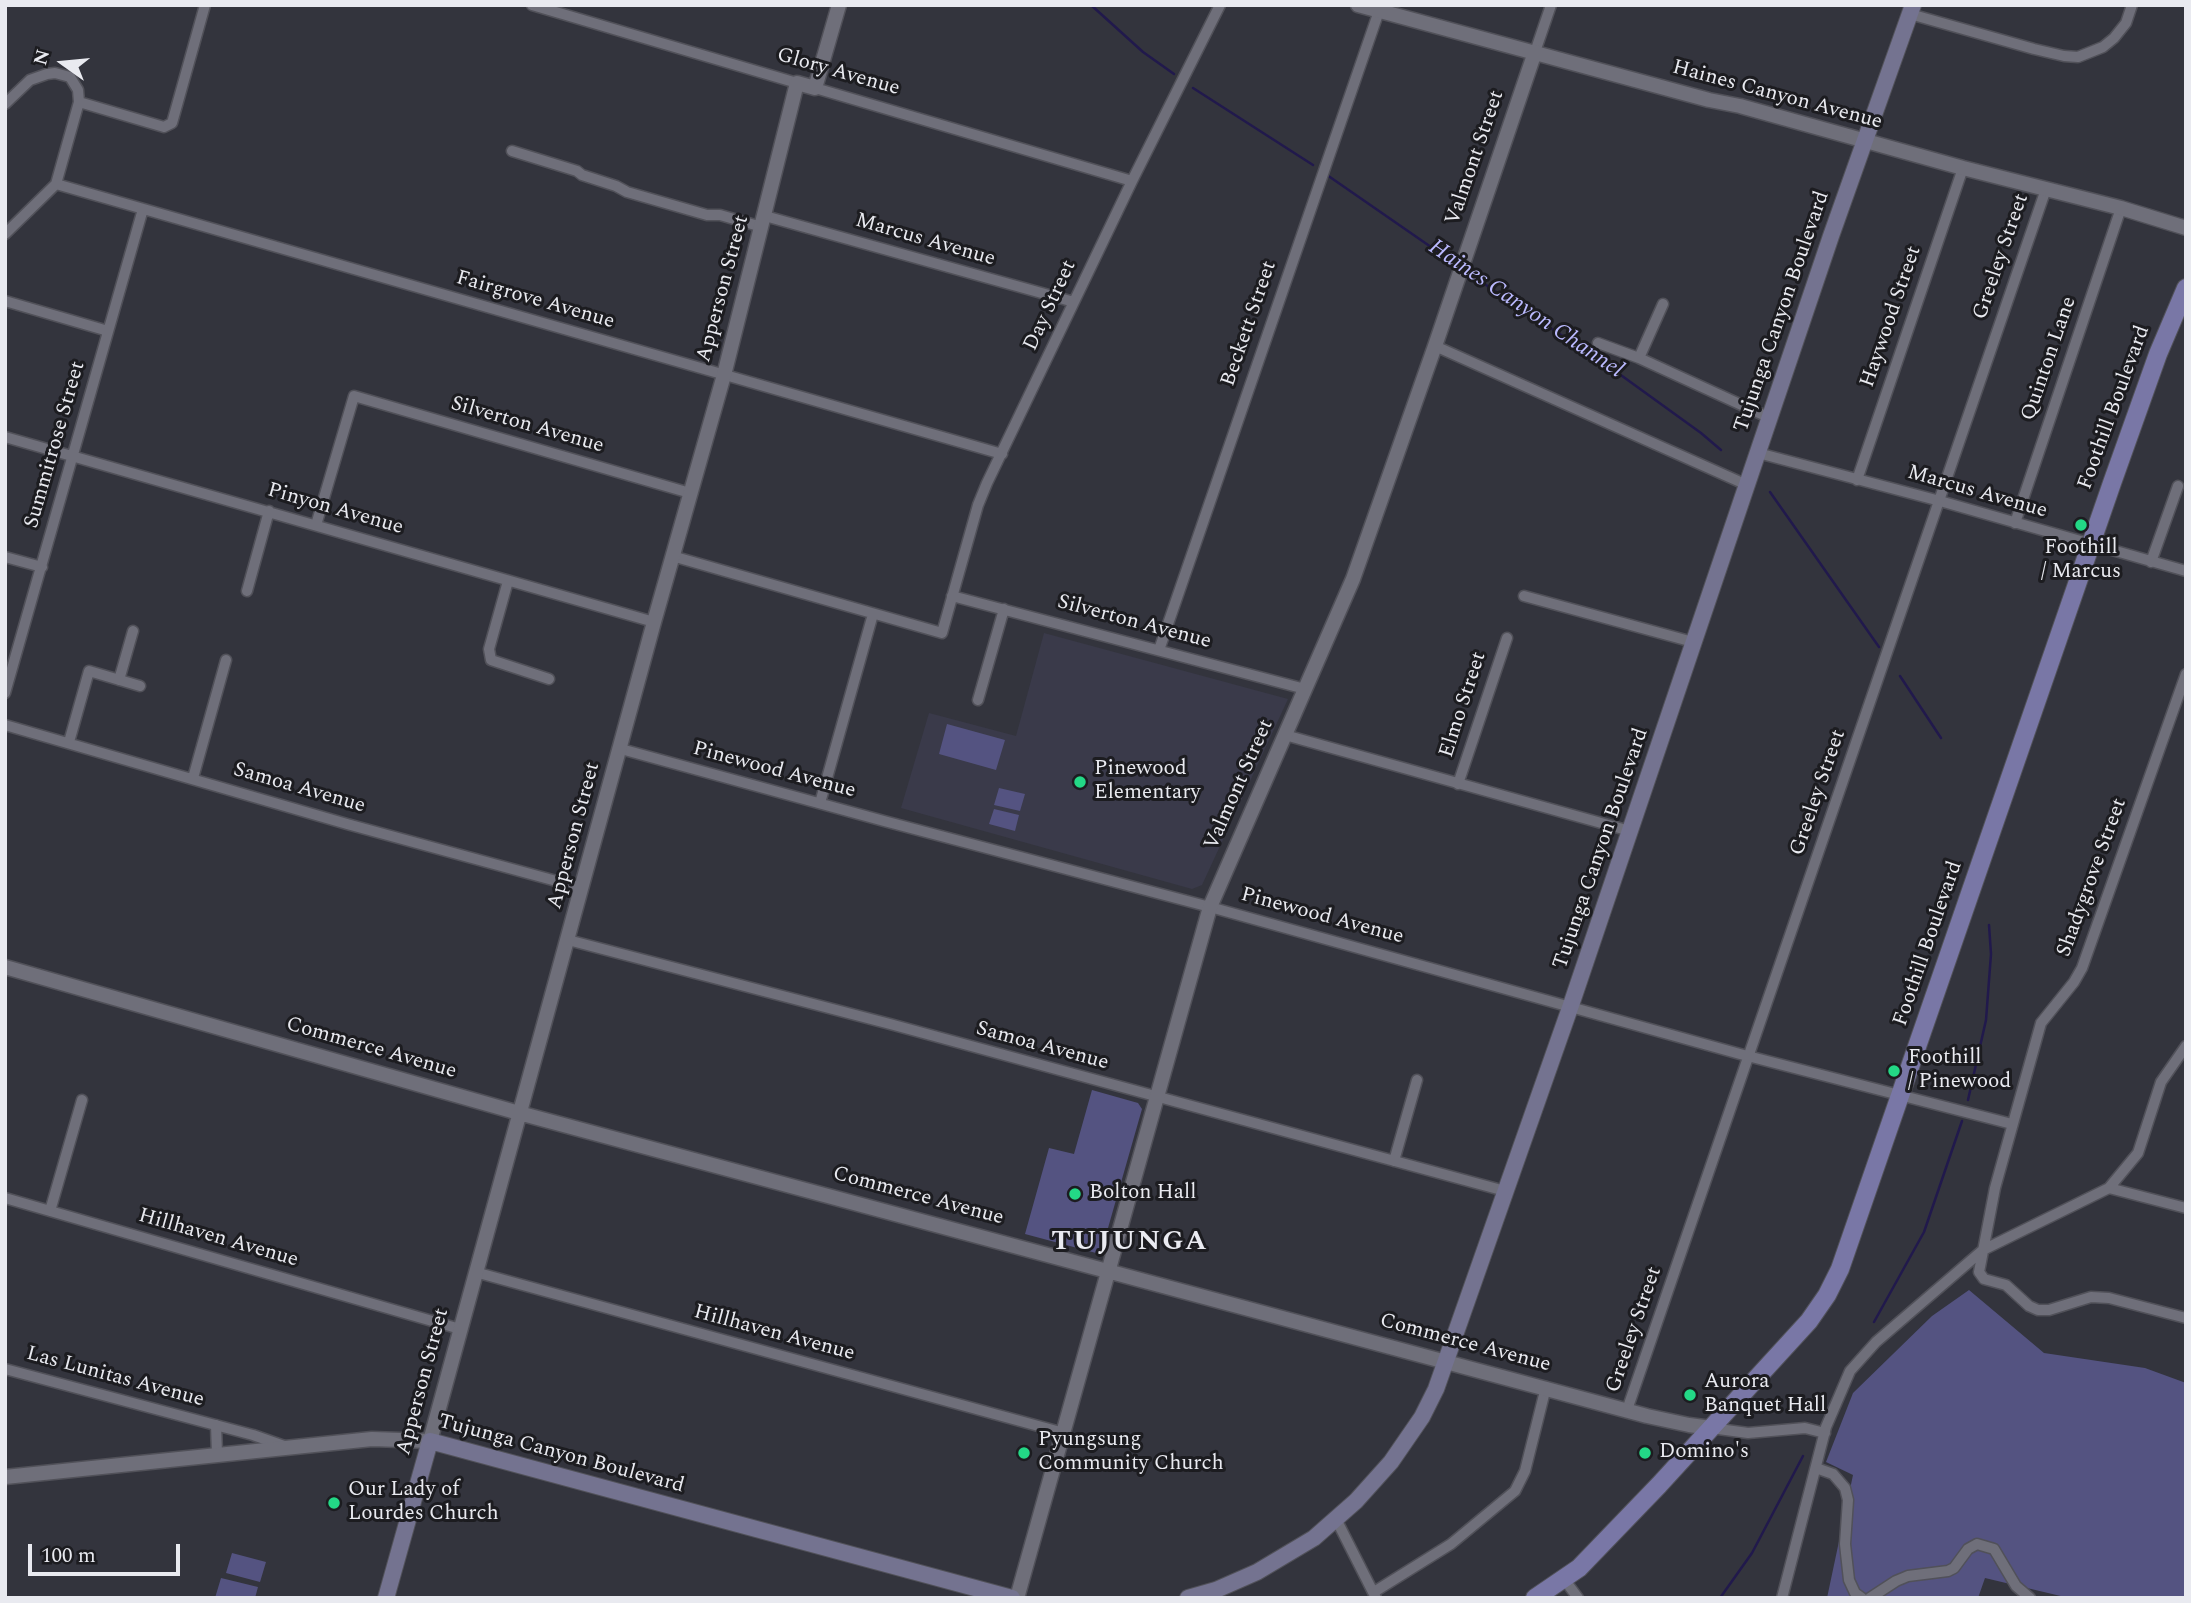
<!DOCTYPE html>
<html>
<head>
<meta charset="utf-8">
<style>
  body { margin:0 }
  #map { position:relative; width:2191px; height:1603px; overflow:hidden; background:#33343d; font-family:Spectral,serif }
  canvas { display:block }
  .frame { position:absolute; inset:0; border:7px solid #e9eaf0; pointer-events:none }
  .north { position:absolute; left:28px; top:28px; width:70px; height:70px; -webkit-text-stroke:5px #1c1c20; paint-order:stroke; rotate:285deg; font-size:19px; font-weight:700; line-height:28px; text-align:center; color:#e9eaf0 }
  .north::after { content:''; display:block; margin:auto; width:24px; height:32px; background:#e9eaf0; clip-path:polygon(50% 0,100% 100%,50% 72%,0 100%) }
  .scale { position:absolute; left:28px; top:1544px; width:152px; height:32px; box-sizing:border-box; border:4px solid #e9eaf0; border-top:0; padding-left:9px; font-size:21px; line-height:24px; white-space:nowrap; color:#e9eaf0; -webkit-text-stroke:5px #1c1c20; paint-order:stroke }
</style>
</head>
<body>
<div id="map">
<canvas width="2191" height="1603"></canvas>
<div class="frame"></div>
<div class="north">N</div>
<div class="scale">100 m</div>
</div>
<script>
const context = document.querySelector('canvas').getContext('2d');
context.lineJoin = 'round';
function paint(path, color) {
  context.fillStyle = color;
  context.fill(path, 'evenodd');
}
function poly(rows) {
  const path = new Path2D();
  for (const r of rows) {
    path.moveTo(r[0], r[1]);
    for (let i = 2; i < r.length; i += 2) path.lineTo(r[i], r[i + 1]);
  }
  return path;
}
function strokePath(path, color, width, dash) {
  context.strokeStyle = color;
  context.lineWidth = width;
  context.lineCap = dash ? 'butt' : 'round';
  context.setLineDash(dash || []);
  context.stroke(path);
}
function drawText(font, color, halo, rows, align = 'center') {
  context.font = font + ' Spectral,serif';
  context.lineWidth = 6;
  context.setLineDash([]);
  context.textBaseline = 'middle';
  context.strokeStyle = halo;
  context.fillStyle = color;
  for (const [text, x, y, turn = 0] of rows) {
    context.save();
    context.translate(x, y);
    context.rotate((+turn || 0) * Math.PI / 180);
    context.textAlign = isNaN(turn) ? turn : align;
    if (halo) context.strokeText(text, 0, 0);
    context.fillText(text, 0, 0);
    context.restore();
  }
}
const built = poly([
  [1044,633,1288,699,1202,885,1192,889,901,808,929,713,1016,736]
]);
const green = poly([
  [947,724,1005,740,996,770,939,754],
  [999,788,1025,794,1020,811,994,805],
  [994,809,1019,815,1015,831,989,824],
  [1092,1090,1138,1103,1142,1109,1102,1249,1099,1248,1096,1253,1025,1234,1049,1148,1074,1154],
  [1969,1290,2044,1353,2145,1368,2186,1383,2186,1598,2069,1598,1985,1578,1978,1598,1827,1598,1853,1475,1826,1462,1853,1393,1932,1316],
  [232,1553,266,1562,260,1582,226,1573],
  [221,1578,258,1587,255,1598,215,1598]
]);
const stream = poly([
  [1091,5,1143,52,1174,74],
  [1193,88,1313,165],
  [1327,175,1457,265],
  [1465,271,1618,373,1701,433,1721,450],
  [1770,492,1879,647],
  [1900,676,1941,738],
  [1968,1100,1986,1020,1991,954,1989,925],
  [1874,1322,1924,1232,1962,1121],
  [1720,1598,1752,1553,1803,1456]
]);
const minor = poly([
  [532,5,797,83],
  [1910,14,2034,49,2064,56,2078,57,2103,47,2114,38,2126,23,2132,5],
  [1535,52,1551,5],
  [815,88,1132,181],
  [79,102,164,127,172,123,205,5],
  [5,104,30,80,47,74,55,73,70,77,78,90,79,102,56,184,5,234],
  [512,151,577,171,582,175,616,186,627,192,707,215,720,215,762,227],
  [56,184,1002,454],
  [765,216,1074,302],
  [5,301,108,331],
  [1598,343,1639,358,1770,418],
  [1435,346,1747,485],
  [1639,358,1663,304],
  [5,437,654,622],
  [1758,453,1940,501,2186,571],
  [1857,480,1963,168],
  [2015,523,2121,208],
  [316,525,354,396,690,493],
  [672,556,942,633,978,505,987,483,1132,181,1220,5],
  [5,557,42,567],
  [2151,562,2178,486],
  [508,581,489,649,491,660,549,679],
  [247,591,269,511],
  [952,596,1305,689],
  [1524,596,1693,642],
  [1159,650,1379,11],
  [2186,674,2082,968,2074,982,2041,1023,1995,1188,1979,1272,1984,1279,2006,1285,2029,1306,2038,1310,2049,1310,2091,1297,2109,1298,2186,1318],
  [119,680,133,631],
  [5,693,143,209],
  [978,700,1004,609],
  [5,725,347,824,582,888],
  [1285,735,1630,831],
  [69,742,89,671,140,686],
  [621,749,884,821,1210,907,1740,1054,2012,1124],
  [193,778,226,660],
  [1458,784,1507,638],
  [820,803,873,614],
  [568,940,890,1024,1505,1191],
  [1394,1161,1417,1080],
  [2109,1188,2186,1208],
  [5,1198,460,1329],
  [50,1211,82,1100],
  [475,1272,1064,1433],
  [5,1369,253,1435,287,1447],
  [1627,1410,2046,189],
  [216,1425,217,1454],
  [1711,1428,1748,1433,1805,1428,1825,1433],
  [1816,1468,1833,1474,1845,1488,1848,1500,1845,1544,1849,1580,1855,1593,1862,1598],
  [1336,1519,1376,1598],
  [1564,1579,1578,1598],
  [1374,1592,1451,1544,1515,1491,1525,1471,1546,1387],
  [1782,1598,1826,1427,1850,1371,1876,1342,1983,1250,2109,1188,2138,1153,2161,1082,2186,1046],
  [1870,1598,1896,1581,1908,1576,1948,1571,1954,1568,1968,1549,1977,1544,1994,1549,2016,1586,2030,1598]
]);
const tertiary = poly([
  [1358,5,1709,100,1740,106,1963,168,2121,208,2186,228],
  [5,967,519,1113,1647,1416,1689,1425,1711,1428],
  [5,1477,372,1439,430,1441,654,622,724,375,797,83,815,88,839,5],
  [1017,1598,1210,907,1353,579,1435,346,1535,52]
]);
const secondary = poly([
  [386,1598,430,1441,1012,1598],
  [1188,1598,1216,1590,1257,1572,1314,1538,1356,1501,1391,1462,1422,1417,1436,1389,1571,1005,1831,236,1913,5]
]);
const primary = poly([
  [1535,1598,1579,1568,1659,1485,1809,1321,1827,1295,1840,1269,2112,483,2158,354,2186,288]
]);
const markers = [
  [2081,525,7,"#23d886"],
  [1080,782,7,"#23d886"],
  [1894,1071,7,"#23d886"],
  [1075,1194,7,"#23d886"],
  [1690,1395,7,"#23d886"],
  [1024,1453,7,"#23d886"],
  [1645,1453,7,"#23d886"],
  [334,1503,7,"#23d886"]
];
const streetNames = [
  ["Glory Avenue",838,73,16],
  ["Haines Canyon Avenue",1777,96,15],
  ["Valmont Street",1476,158,-71],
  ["Marcus Avenue",925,241,16],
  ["Greeley Street",2002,257,-71],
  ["Apperson Street",724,289,-75],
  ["Fairgrove Avenue",535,301,16],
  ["Day Street",1051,306,-65],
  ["Tujunga Canyon Boulevard",1783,312,-71],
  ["Haywood Street",1892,317,-71],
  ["Beckett Street",1250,324,-71],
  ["Quinton Lane",2050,359,-71],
  ["Foothill Boulevard",2115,408,-70],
  ["Silverton Avenue",527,426,16],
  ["Summitrose Street",56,445,-74],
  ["Marcus Avenue",1977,493,16],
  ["Pinyon Avenue",335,510,16],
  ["Silverton Avenue",1134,623,15],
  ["Elmo Street",1464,705,-72],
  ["Pinewood Avenue",774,771,15],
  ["Valmont Street",1240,785,-66],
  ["Samoa Avenue",299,789,16],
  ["Greeley Street",1819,793,-71],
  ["Apperson Street",575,836,-75],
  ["Tujunga Canyon Boulevard",1602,849,-71],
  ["Shadygrove Street",2093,878,-70],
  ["Pinewood Avenue",1322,917,15],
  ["Foothill Boulevard",1929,944,-71],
  ["Samoa Avenue",1042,1047,15],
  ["Commerce Avenue",371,1049,16],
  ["Commerce Avenue",918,1197,15],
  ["Hillhaven Avenue",218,1239,16],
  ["Greeley Street",1635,1330,-71],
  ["Hillhaven Avenue",774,1334,15],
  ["Commerce Avenue",1465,1344,15],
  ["Las Lunitas Avenue",115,1378,15],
  ["Apperson Street",424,1382,-75],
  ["Tujunga Canyon Boulevard",561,1455,15]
];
const poiNames = [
  ["Foothill",2081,549,"center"],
  ["/ Marcus",2081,573,"center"],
  ["Pinewood",1094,770],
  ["Elementary",1094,794],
  ["Foothill",1908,1059],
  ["/ Pinewood",1908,1083],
  ["Bolton Hall",1089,1194],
  ["Aurora",1704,1383],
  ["Banquet Hall",1704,1407],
  ["Pyungsung",1038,1441],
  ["Community Church",1038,1465],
  ["Domino's",1659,1453],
  ["Our Lady of",348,1491],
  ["Lourdes Church",348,1515]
];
const waterNames = [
  ["Haines Canyon Channel",1525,310,34]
];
const districtNames = [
  ["TUJUNGA",1130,1244]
];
paint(built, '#3a3a4a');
paint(green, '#545381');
strokePath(stream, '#21194c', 2.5);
strokePath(minor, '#515159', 13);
strokePath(tertiary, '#515159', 17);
strokePath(secondary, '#515159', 18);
strokePath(primary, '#515159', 20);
strokePath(minor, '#6f6f7a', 10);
strokePath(tertiary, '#6f6f7a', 14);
strokePath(secondary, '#747390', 16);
strokePath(primary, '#7977a6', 18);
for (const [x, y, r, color] of markers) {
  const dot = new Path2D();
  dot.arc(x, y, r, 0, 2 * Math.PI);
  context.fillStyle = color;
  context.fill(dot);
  strokePath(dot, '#1c1c20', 2.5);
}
drawText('21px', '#e9eaf0', '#1c1c20', streetNames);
drawText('21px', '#e9eaf0', '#1c1c20', poiNames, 'left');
drawText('italic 23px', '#bab9fe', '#1c1c20', waterNames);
context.letterSpacing = '2px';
drawText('bold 28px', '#e9eaf0', '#1c1c20', districtNames);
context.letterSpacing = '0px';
</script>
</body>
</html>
